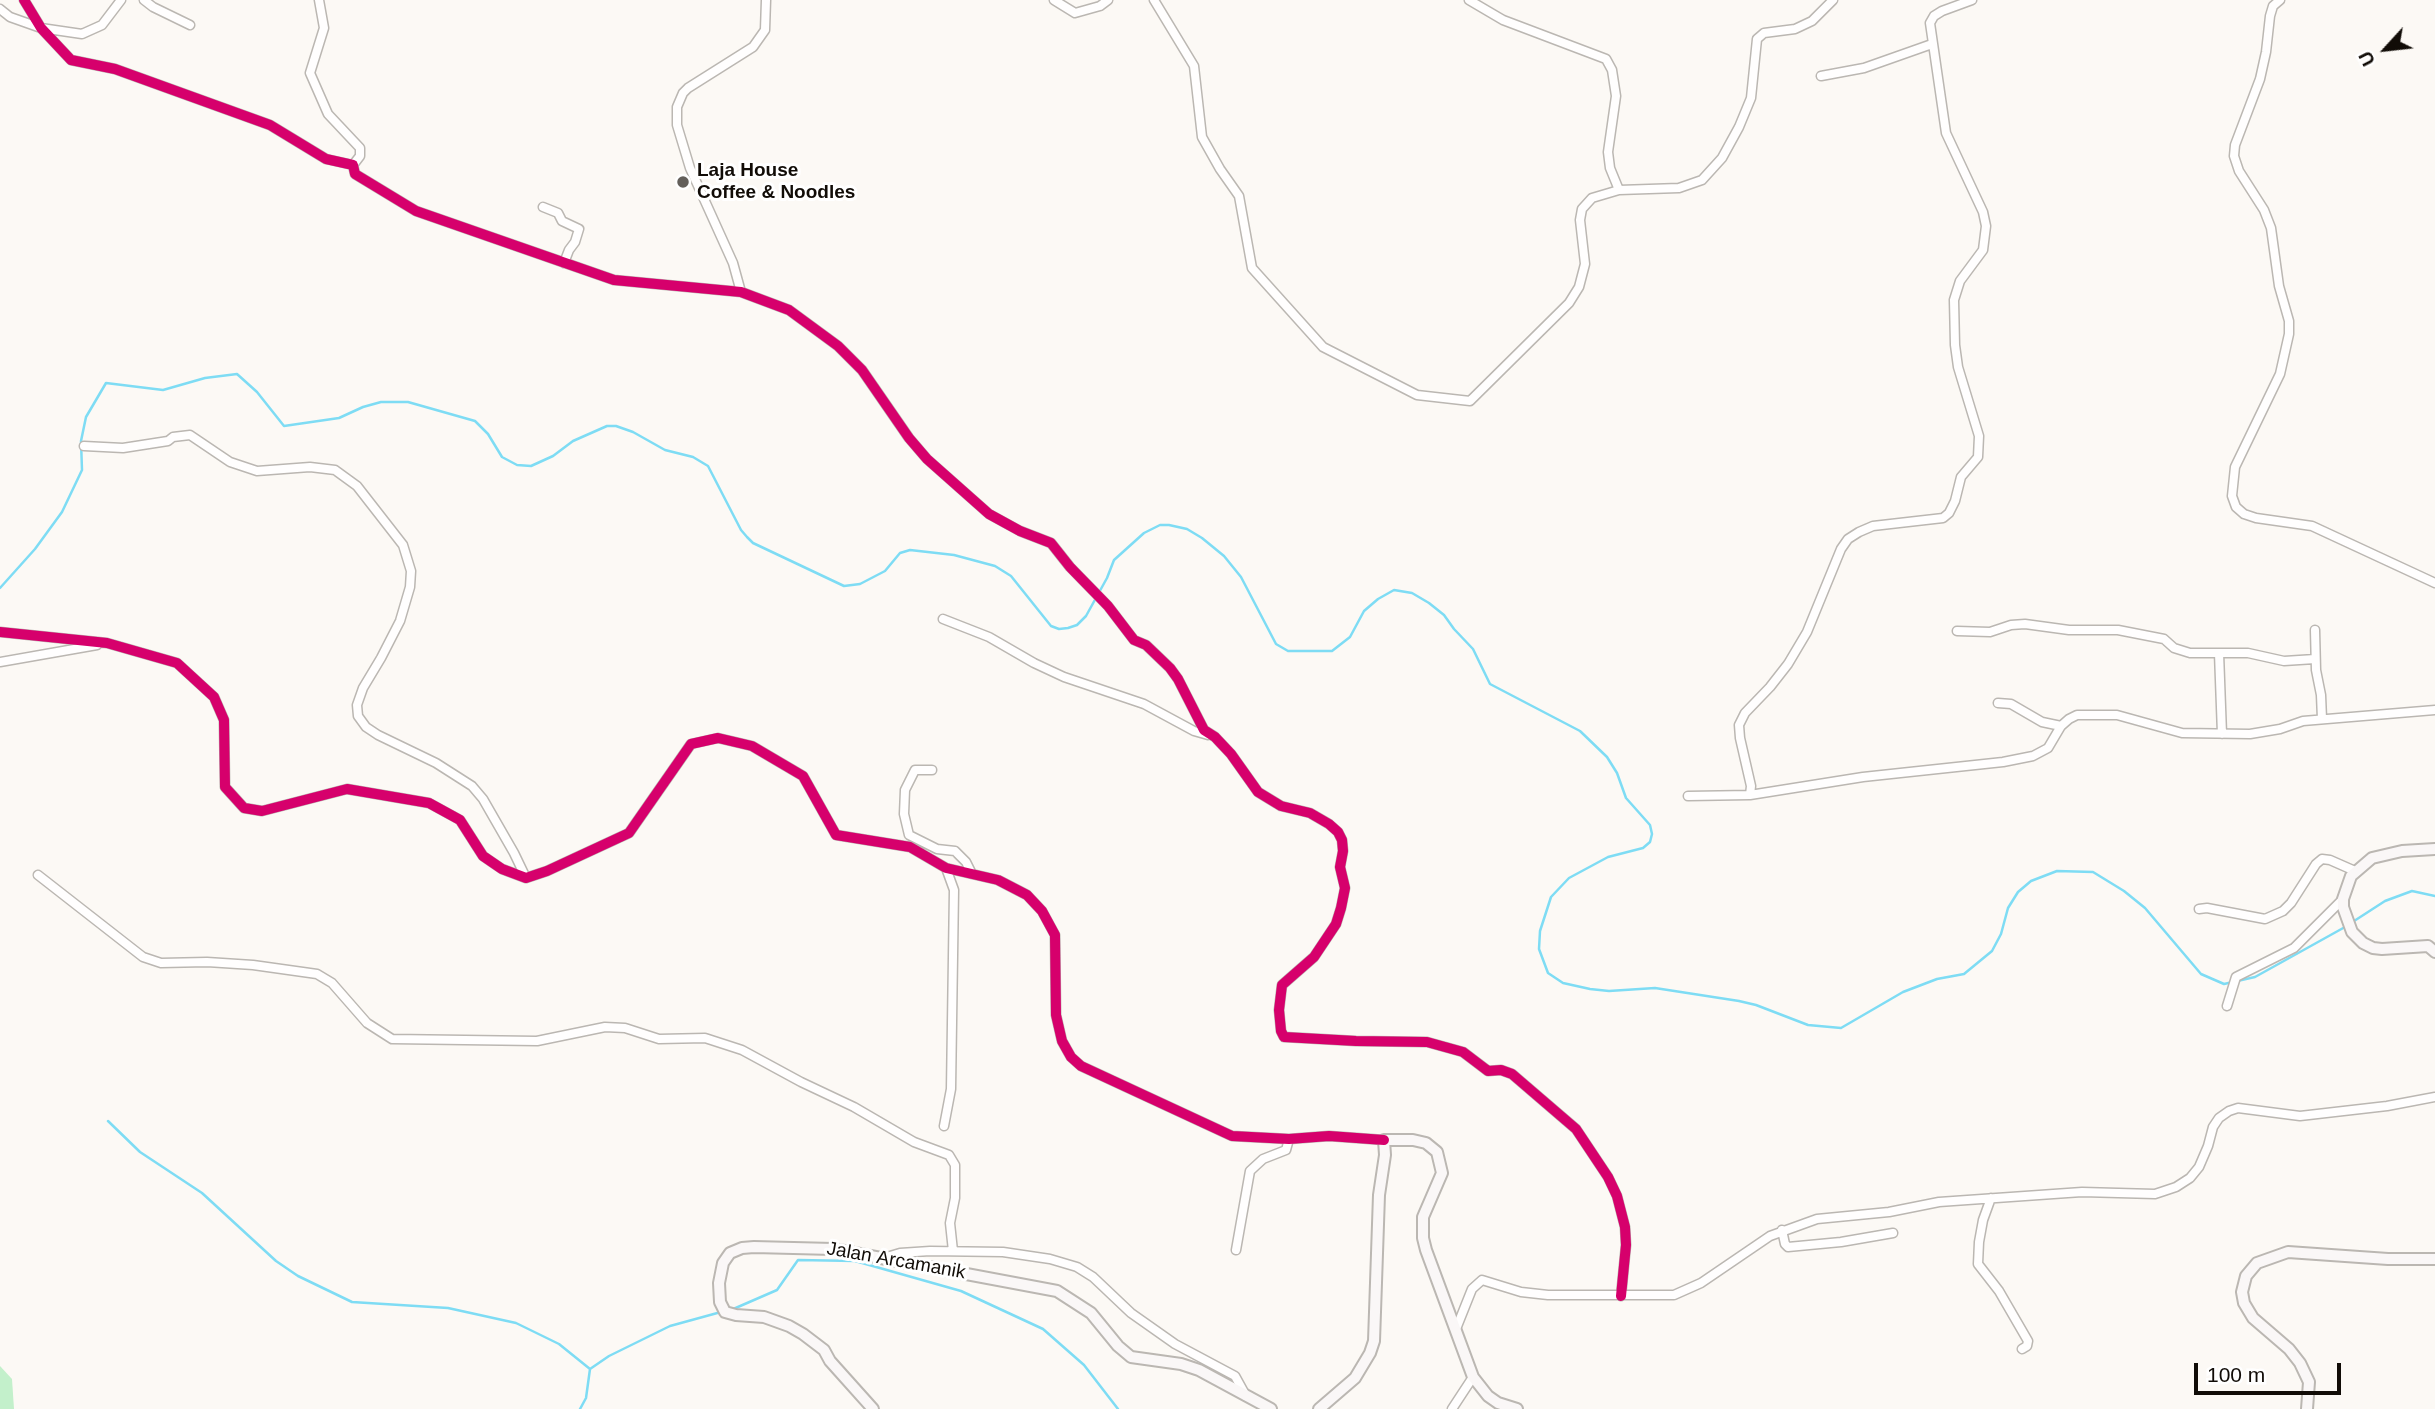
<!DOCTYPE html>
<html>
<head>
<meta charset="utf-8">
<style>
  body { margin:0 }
  #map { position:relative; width:2435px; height:1409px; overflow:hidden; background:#fcf9f5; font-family:Arial,sans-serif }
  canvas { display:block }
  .north { position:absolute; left:2351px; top:14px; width:70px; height:70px; -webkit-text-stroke:5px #fff; paint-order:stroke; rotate:243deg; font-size:19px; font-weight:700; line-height:28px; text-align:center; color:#110c07 }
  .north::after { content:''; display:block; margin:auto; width:24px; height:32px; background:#110c07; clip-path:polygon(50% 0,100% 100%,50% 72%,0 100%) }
  .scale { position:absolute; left:2194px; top:1363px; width:147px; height:32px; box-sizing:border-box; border:4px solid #110c07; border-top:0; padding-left:9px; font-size:21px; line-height:24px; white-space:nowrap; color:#110c07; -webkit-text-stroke:5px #fff; paint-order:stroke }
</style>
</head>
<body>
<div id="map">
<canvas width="2435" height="1409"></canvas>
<div class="north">U</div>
<div class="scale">100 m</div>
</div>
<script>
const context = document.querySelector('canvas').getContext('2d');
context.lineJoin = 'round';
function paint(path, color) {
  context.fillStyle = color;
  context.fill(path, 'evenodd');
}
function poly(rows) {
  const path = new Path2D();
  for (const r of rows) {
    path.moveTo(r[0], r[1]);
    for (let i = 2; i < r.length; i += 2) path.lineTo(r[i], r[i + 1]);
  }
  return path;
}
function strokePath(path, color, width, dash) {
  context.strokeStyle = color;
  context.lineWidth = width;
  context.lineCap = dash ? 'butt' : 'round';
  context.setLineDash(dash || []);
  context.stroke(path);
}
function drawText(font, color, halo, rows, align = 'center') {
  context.font = font + ' Arial,sans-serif';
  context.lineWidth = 6;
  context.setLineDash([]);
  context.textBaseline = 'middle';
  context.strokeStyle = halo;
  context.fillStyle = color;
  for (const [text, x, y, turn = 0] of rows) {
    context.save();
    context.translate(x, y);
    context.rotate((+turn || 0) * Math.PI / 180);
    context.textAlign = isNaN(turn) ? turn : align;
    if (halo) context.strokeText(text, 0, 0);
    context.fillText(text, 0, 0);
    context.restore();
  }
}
const green = poly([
  [0,1366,12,1379,14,1409,0,1409]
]);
const stream = poly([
  [0,588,35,549,62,512,82,470,81,441,86,417,106,383,163,390,205,378,237,374,257,392,284,426,339,418,363,407,381,402,408,402,475,421,488,434,502,457,517,465,531,466,553,456,573,441,607,426,616,426,633,432,665,450,693,457,708,466,741,530,747,537,753,543,844,586,860,584,885,571,900,553,910,550,954,555,995,566,1011,576,1051,626,1059,629,1068,628,1077,625,1086,616,1107,578,1114,560,1144,533,1160,525,1169,525,1187,529,1202,538,1224,556,1241,577,1276,644,1288,651,1332,651,1350,637,1364,611,1378,599,1394,590,1412,593,1429,603,1444,615,1454,629,1473,649,1490,684,1580,731,1607,757,1617,773,1626,798,1650,825,1652,834,1650,842,1643,848,1608,857,1569,878,1551,897,1540,931,1539,949,1548,973,1563,983,1590,989,1609,991,1655,988,1739,1001,1756,1005,1808,1025,1841,1028,1903,992,1937,979,1964,974,1992,951,2001,934,2008,908,2018,892,2031,881,2057,871,2093,872,2124,891,2145,908,2201,974,2224,984,2255,977,2345,927],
  [2351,923,2385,901,2412,891,2435,896],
  [108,1121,140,1152,202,1193,276,1261,298,1276,352,1302,448,1308,516,1323,559,1344,590,1369],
  [731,1310,777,1290,798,1260,855,1261,961,1291,1043,1329,1084,1365,1118,1409],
  [580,1409,586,1398,590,1369,609,1356,670,1326,721,1312]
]);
const street = poly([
  [24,0,41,28,71,60,115,69,270,125,326,159,353,165,355,174,416,211,614,280,741,292,789,310,838,346,862,370,909,438,927,459,989,514,1020,531,1051,543,1070,567,1108,606,1134,640,1146,645,1170,668,1178,679,1204,730,1215,737,1231,754,1258,792,1281,806,1310,813,1329,824,1338,832,1342,840,1343,851,1340,867,1345,888,1341,908,1336,924,1314,957,1282,985,1279,1010,1281,1031,1284,1037,1356,1041,1427,1042,1463,1052,1488,1071,1501,1070,1512,1074,1576,1129,1608,1177,1617,1196,1625,1227,1626,1245,1621,1296],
  [144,0,153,7,190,25],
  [319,0,324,28,310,73,328,114,360,148,360,156,353,165],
  [1054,0,1075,13,1100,6,1108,0],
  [1154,0,1194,66,1202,137,1220,169,1239,196,1252,268,1323,347,1417,395,1470,401,1569,303,1579,287,1585,264,1580,220,1582,209,1592,198,1619,190,1679,188,1702,180,1722,158,1739,127,1751,98,1757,39,1764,33,1795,29,1812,21,1833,0],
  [1469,0,1503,20,1606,59,1612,70,1616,96,1608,152,1610,168,1619,190],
  [1972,0,1942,11,1934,16,1930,23,1946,133,1983,212,1986,226,1983,250,1960,281,1954,300,1955,345,1958,367,1979,436,1978,457,1961,477,1955,501,1949,513,1943,518,1873,526,1859,532,1848,539,1841,549,1807,632,1788,664,1770,687,1745,713,1739,725,1740,738,1751,786,1750,795,1863,777,2003,762,2033,756,2048,748,2061,726,2069,719,2077,715,2117,715,2182,733,2250,734,2280,729,2303,721,2435,710],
  [2280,0,2273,6,2270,16,2266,52,2260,79,2235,145,2234,156,2239,171,2264,210,2271,228,2279,286,2289,321,2289,334,2280,374,2235,467,2232,496,2236,507,2244,514,2256,518,2312,526,2435,583],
  [0,9,10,17,41,28,82,34,102,25,121,0],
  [1821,76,1864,68,1932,44],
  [543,207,558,213,562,221,579,229,575,242,569,250,564,263],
  [741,292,733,263,690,168,677,125,677,107,683,93,688,88,753,47,765,30,766,0],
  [84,446,123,448,168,441,173,437,190,435,230,462,257,471,310,467,335,470,357,486,403,545,411,571,410,587,400,621,381,658,363,688,357,705,358,716,366,727,378,735,436,763,472,786,483,799,514,853,526,878],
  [943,619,989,637,1034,663,1064,677,1144,704,1194,731,1208,735],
  [2315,630,2316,670,2321,695,2322,719],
  [1957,631,1990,632,2011,625,2025,624,2069,630,2118,630,2164,639,2174,648,2190,653,2248,653,2284,661,2315,659],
  [0,632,107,643,177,663,214,697,224,720,225,787,244,808,262,811,347,789,429,803,460,820,483,856,502,869,526,878,547,871,629,833,691,744,718,738,752,746,803,776,836,835,910,847,946,868,998,880,1027,895,1042,911,1055,935,1056,1015,1062,1041,1071,1057,1081,1066,1232,1136,1289,1139,1329,1136,1384,1140],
  [2219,653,2222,734],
  [0,662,97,645],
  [1998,703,2011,704,2042,722,2061,726],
  [932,770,915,770,905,790,904,814,909,835,937,849,955,851,966,862,972,874],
  [1688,796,1750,795],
  [38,875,143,957,161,963,207,962,253,965,317,974,332,983,367,1023,392,1039,537,1041,605,1027,625,1028,659,1039,705,1038,742,1050,801,1082,854,1107,914,1142,949,1155,955,1165,955,1198,950,1223,953,1251],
  [2199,909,2207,908,2265,919,2283,911,2291,903,2316,864,2322,859,2330,860,2355,871],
  [2227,1006,2236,977,2294,948,2343,899],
  [944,1126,951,1089,954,890,946,868],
  [1991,1198,1983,1220,1979,1242,1978,1264,1999,1291,2028,1341,2027,1346,2022,1349],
  [1782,1230,1785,1244,1788,1247,1841,1242,1893,1233],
  [1236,1250,1250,1171,1263,1159,1286,1150,1289,1139],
  [886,1260,890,1256,900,1253,930,1251,1003,1252,1050,1259,1077,1267,1093,1277,1131,1313,1175,1344,1235,1376,1246,1396],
  [1456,1329,1472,1289,1482,1280,1521,1292,1548,1295,1674,1295,1701,1283,1770,1236,1817,1219,1889,1212,1939,1202,2082,1192,2155,1194,2176,1187,2190,1178,2199,1167,2208,1146,2213,1127,2219,1118,2229,1111,2238,1108,2300,1116,2387,1106,2435,1097],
  [1452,1409,1473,1377]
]);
const secondary = poly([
  [2435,849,2402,851,2372,858,2351,876,2343,899,2343,907,2352,932,2363,943,2373,948,2382,949,2428,946,2435,952],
  [873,1409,830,1361,824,1350,803,1334,789,1326,764,1317,736,1315,725,1312,720,1302,719,1283,723,1263,730,1253,742,1248,754,1247,833,1249,1057,1291,1091,1313,1118,1346,1131,1357,1181,1364,1199,1370,1271,1409],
  [1319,1409,1355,1378,1370,1353,1374,1341,1379,1195,1385,1155,1384,1140,1413,1140,1426,1143,1437,1152,1442,1173,1423,1217,1423,1238,1426,1250,1473,1377,1488,1396,1498,1403,1517,1409],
  [2307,1409,2309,1382,2300,1363,2289,1349,2253,1318,2244,1303,2242,1292,2246,1276,2257,1263,2288,1252,2388,1259,2435,1259]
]);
const cycleway = poly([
  [24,0,41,28,71,60,115,69,270,125,326,159,353,165,355,174,416,211,614,280,741,292,789,310,838,346,862,370,909,438,927,459,989,514,1020,531,1051,543,1070,567,1108,606,1134,640,1146,645,1170,668,1178,679,1204,730,1215,737,1231,754,1258,792,1281,806,1310,813,1329,824,1338,832,1342,840,1343,851,1340,867,1345,888,1341,908,1336,924,1314,957,1282,985,1279,1010,1281,1031,1284,1037,1356,1041,1427,1042,1463,1052,1488,1071,1501,1070,1512,1074,1576,1129,1608,1177,1617,1196,1625,1227,1626,1245,1621,1296],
  [0,632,107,643,177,663,214,697,224,720,225,787,244,808,262,811,347,789,429,803,460,820,483,856,502,869,526,878,547,871,629,833,691,744,718,738,752,746,803,776,836,835,910,847,946,868,998,880,1027,895,1042,911,1055,935,1056,1015,1062,1041,1071,1057,1081,1066,1232,1136,1289,1139,1329,1136,1384,1140]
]);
const markers = [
  [683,182,7,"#635f5a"]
];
const poiNames = [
  ["Laja House",697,171],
  ["Coffee & Noodles",697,193]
];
const streetNames = [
  ["Jalan Arcamanik",896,1261,10]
];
paint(green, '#c3f0cb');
strokePath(stream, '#7edcf4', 2.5);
strokePath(street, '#bbb7b2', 11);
strokePath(secondary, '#bbb7b2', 14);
strokePath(street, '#fffefe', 8);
strokePath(secondary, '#faf7f7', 10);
strokePath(cycleway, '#d6006c', 10);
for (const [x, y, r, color] of markers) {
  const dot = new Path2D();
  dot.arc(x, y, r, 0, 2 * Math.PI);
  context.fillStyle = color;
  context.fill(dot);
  strokePath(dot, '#fff', 2.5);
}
drawText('bold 19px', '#110c07', '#fff', poiNames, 'left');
drawText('19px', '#110c07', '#fff', streetNames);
</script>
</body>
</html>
